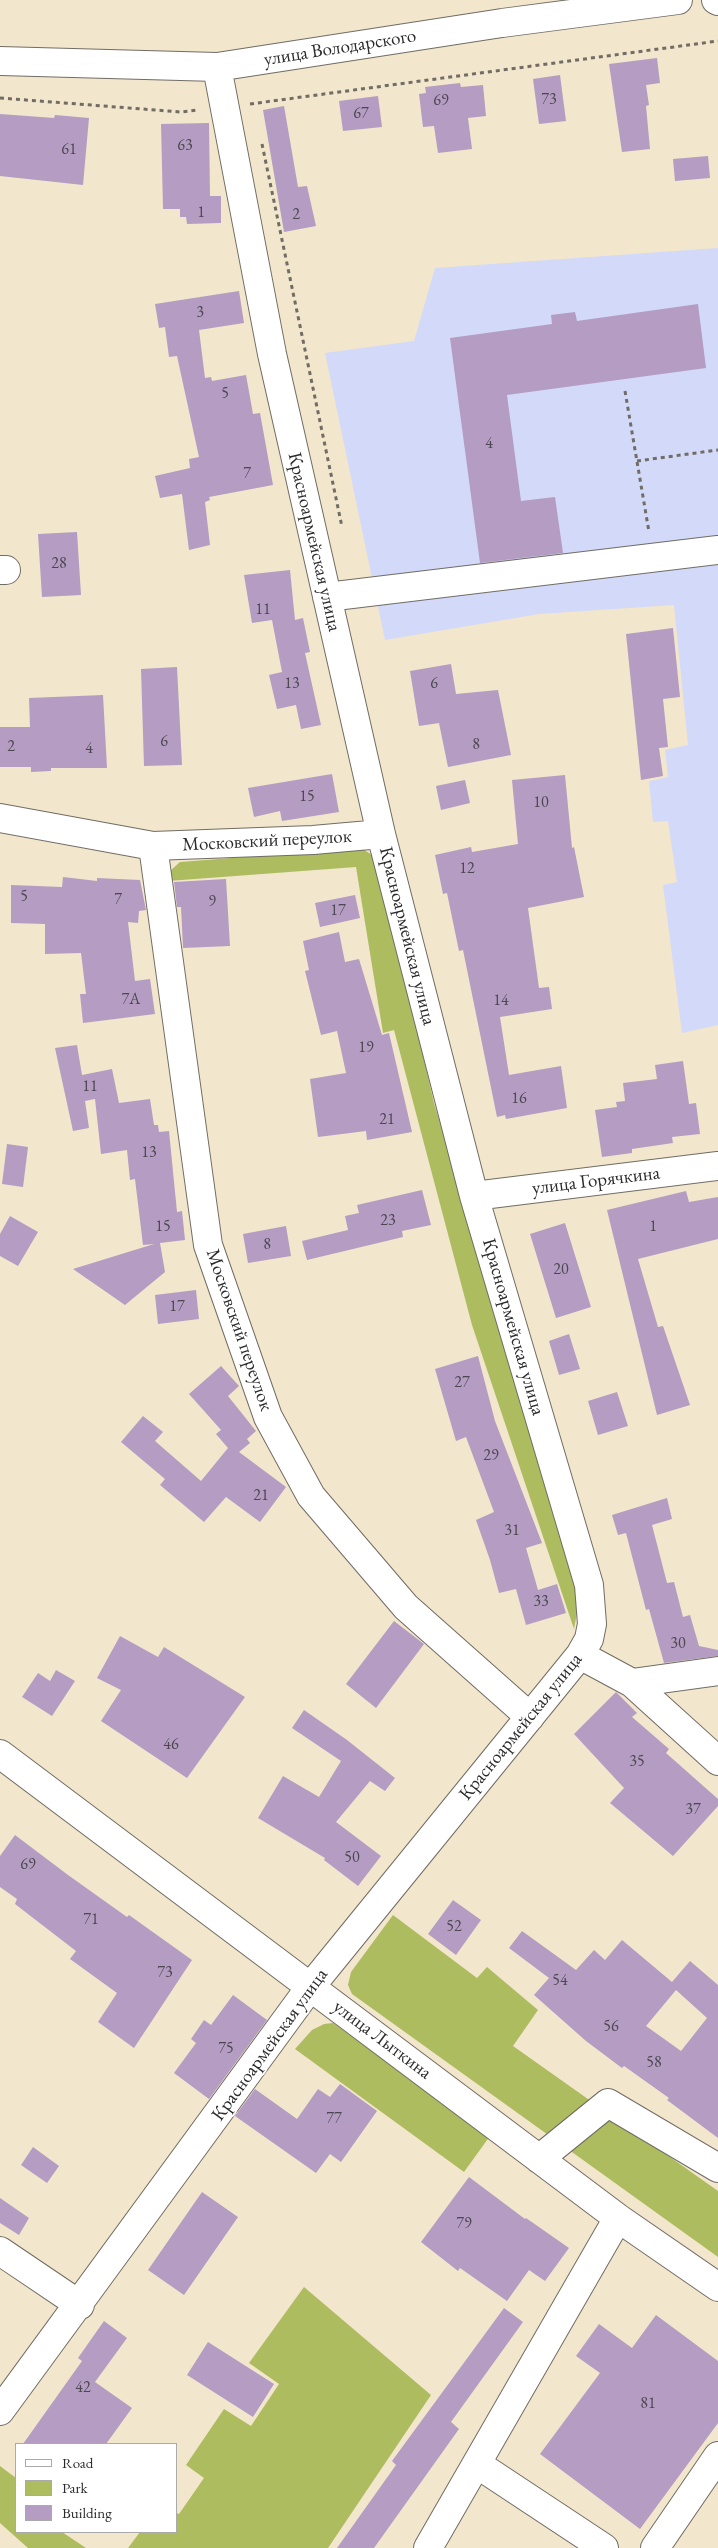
<!DOCTYPE html>
<html>
<head>
<meta charset="utf-8">
<style>
  body { margin:0 }
  #map { position:relative; width:718px; height:2548px; overflow:hidden; background:#f2e6cd; font-family:"EB Garamond",serif }
  canvas { display:block }
  .legend { position:absolute; left:15px; top:2443px; width:162px; height:90px; box-sizing:border-box; background:#fff; border:1px solid #aaa; margin:0; padding:6px 9px; list-style:none; font-size:15px; color:#2b2b2b }
  .legend li { display:flex; align-items:center; gap:10px; height:25px }
  .legend b { width:25px; border:1px solid #aaa }
</style>
</head>
<body>
<div id="map">
<canvas width="718" height="2548"></canvas>
<ul class="legend">
<li><b style="height:6px;background:#fff"></b>Road</li>
<li><b style="height:14px;background:#adbc5f"></b>Park</li>
<li><b style="height:14px;background:#b49cc3"></b>Building</li>
</ul>
</div>
<script>
const context = document.querySelector('canvas').getContext('2d');
context.lineJoin = 'round';
function paint(path, color) {
  context.fillStyle = color;
  context.fill(path, 'evenodd');
}
function poly(rows) {
  const path = new Path2D();
  for (const r of rows) {
    path.moveTo(r[0], r[1]);
    for (let i = 2; i < r.length; i += 2) path.lineTo(r[i], r[i + 1]);
  }
  return path;
}
function strokePath(path, color, width, dash) {
  context.strokeStyle = color;
  context.lineWidth = width;
  context.lineCap = dash ? 'butt' : 'round';
  context.setLineDash(dash || []);
  context.stroke(path);
}
function drawText(font, color, halo, rows, align = 'center') {
  context.font = font + ' "EB Garamond",serif';
  context.lineWidth = 4;
  context.setLineDash([]);
  context.textBaseline = 'middle';
  context.strokeStyle = halo;
  context.fillStyle = color;
  for (const [text, x, y, turn = 0] of rows) {
    context.save();
    context.translate(x, y);
    context.rotate((+turn || 0) * Math.PI / 180);
    context.textAlign = isNaN(turn) ? turn : align;
    if (halo) context.strokeText(text, 0, 0);
    context.fillText(text, 0, 0);
    context.restore();
  }
}
const built = poly([
  [718,248,718,1025,682,1033,663,885,677,882,668,821,653,822,649,781,668,777,665,750,688,745,674,605,539,614,385,640,325,353,414,341,435,268]
]);
const green = poly([
  [361,848,377,858,434,1103,578,1583,579,1602,574,1629,472,1325,394,1030,383,1033,356,867,168,881,170,871,180,862],
  [393,1915,477,1978,487,1967,538,2010,513,2046,718,2191,718,2257,352,1994,348,1985,351,1972],
  [333,2023,490,2136,464,2172,295,2049,312,2030,324,2024],
  [304,2287,431,2395,328,2548,128,2548,140,2532,176,2532,176,2513,179,2514,204,2478,186,2465,224,2409,251,2426,279,2384,249,2363],
  [0,2466,16,2478,16,2532,62,2532,86,2548,28,2548,0,2523]
]);
const building = poly([
  [657,58,660,83,646,85,649,105,646,106,650,149,622,152,609,64],
  [560,75,566,121,539,124,533,79],
  [460,83,461,87,483,85,486,116,468,118,472,149,438,153,434,126,423,127,419,94,426,93,425,87],
  [378,96,382,127,343,131,339,101],
  [284,106,298,187,307,186,316,226,284,232,263,110],
  [0,114,54,118,55,115,89,118,83,185,0,176],
  [209,123,210,196,221,196,221,223,187,224,186,217,180,217,180,209,163,209,161,124],
  [708,156,710,178,675,181,673,159],
  [239,291,244,323,199,330,205,378,211,377,212,381,246,375,253,414,260,413,273,485,209,497,210,500,205,502,210,545,189,550,182,494,160,498,155,476,190,468,189,459,199,457,177,356,169,357,165,327,159,328,155,304],
  [698,304,706,368,507,395,521,501,555,497,563,553,480,563,450,338,552,324,551,315,575,312,577,321],
  [77,532,81,595,42,597,38,534],
  [290,570,295,620,303,618,310,652,305,653,321,725,301,729,296,705,277,709,269,675,282,672,272,620,252,623,244,575],
  [673,628,680,697,663,699,668,747,659,748,663,776,641,780,626,634],
  [451,664,456,694,498,690,511,755,448,767,439,723,419,726,410,671],
  [177,667,182,765,144,766,141,669],
  [103,695,107,768,51,768,51,771,31,772,31,767,0,767,0,727,30,727,29,698],
  [332,774,339,812,282,821,280,811,254,817,248,788],
  [565,775,572,848,574,847,584,897,528,908,539,988,549,987,552,1009,500,1017,509,1075,561,1066,567,1108,506,1119,505,1115,497,1117,463,950,459,951,447,893,443,894,435,855,471,847,472,852,518,844,512,780],
  [465,780,470,803,441,810,436,786],
  [63,877,97,881,97,878,140,880,146,910,139,911,138,923,128,922,135,981,150,979,155,1014,83,1023,80,994,86,994,81,953,45,954,45,924,11,923,11,885,62,887],
  [226,879,230,946,183,948,181,907,177,907,174,882],
  [355,895,360,918,320,927,315,903],
  [339,932,345,962,359,959,382,1035,389,1033,412,1132,367,1140,366,1131,318,1137,310,1079,346,1073,337,1031,321,1035,305,971,309,970,303,941],
  [77,1045,82,1075,112,1069,119,1103,150,1099,154,1125,158,1125,159,1132,169,1131,177,1212,182,1211,185,1240,160,1243,165,1272,125,1305,73,1269,154,1244,143,1245,135,1179,130,1180,127,1150,101,1154,95,1099,85,1101,89,1128,73,1131,55,1048],
  [683,1061,689,1104,696,1103,700,1134,672,1137,673,1143,632,1149,632,1153,602,1157,595,1110,617,1107,616,1102,625,1101,623,1083,657,1079,655,1065],
  [7,1144,28,1147,23,1187,2,1184],
  [422,1190,431,1225,402,1231,403,1237,307,1260,302,1241,348,1230,345,1216,359,1213,357,1205],
  [686,1191,689,1202,718,1197,718,1239,638,1259,658,1327,663,1326,690,1405,657,1415,607,1210],
  [10,1216,38,1232,18,1266,0,1256,0,1234],
  [565,1223,591,1307,556,1318,530,1234],
  [286,1226,291,1256,248,1263,243,1234],
  [196,1290,199,1319,158,1324,155,1295],
  [569,1334,580,1369,559,1375,549,1341],
  [478,1356,495,1421,542,1543,526,1548,538,1590,557,1584,566,1613,526,1625,516,1589,499,1593,490,1560,476,1520,494,1512,466,1437,456,1441,435,1369],
  [221,1366,239,1386,228,1396,256,1431,247,1439,250,1443,239,1452,286,1487,260,1522,226,1497,204,1522,160,1485,165,1479,121,1442,143,1416,163,1432,155,1441,201,1481,228,1448,216,1434,221,1430,189,1394],
  [617,1392,628,1426,598,1435,588,1401],
  [667,1498,672,1519,652,1525,667,1583,674,1582,683,1617,690,1615,699,1646,718,1650,718,1656,664,1663,649,1609,646,1610,626,1533,618,1535,612,1515],
  [394,1621,424,1644,376,1708,346,1684],
  [120,1636,158,1657,164,1647,245,1697,187,1778,101,1721,121,1690,97,1678],
  [56,1670,75,1681,52,1716,22,1697,38,1673,50,1681],
  [616,1692,637,1713,632,1717,669,1749,666,1753,718,1799,718,1806,673,1856,610,1803,624,1788,574,1734],
  [304,1710,347,1740,395,1778,385,1791,370,1781,336,1822,381,1856,358,1886,324,1860,325,1858,258,1818,283,1776,319,1797,341,1761,292,1728],
  [15,1835,68,1875,127,1917,129,1915,192,1960,134,2048,98,2022,117,1993,70,1959,76,1951,15,1904,17,1899,0,1887,0,1856],
  [453,1900,481,1920,456,1955,428,1934],
  [522,1931,576,1970,594,1950,605,1960,622,1940,672,1982,690,1961,718,1985,718,2138,667,2100,669,2098,624,2066,622,2068,586,2041,534,1995,549,1978,509,1948],
  [676,1990,707,2018,681,2051,646,2026],
  [233,1995,267,2020,209,2099,174,2073,196,2043,191,2039,204,2020,211,2025],
  [340,2084,377,2111,341,2162,330,2154,316,2173,235,2116,255,2089,297,2119,318,2089,330,2097],
  [33,2147,59,2166,47,2183,21,2165],
  [469,2177,525,2219,526,2218,569,2248,545,2281,529,2270,507,2301,460,2268,458,2271,421,2242],
  [202,2192,238,2217,184,2295,148,2270],
  [0,2198,29,2218,19,2235,0,2223],
  [504,2308,523,2322,451,2422,459,2429,374,2548,337,2548,396,2465,392,2461],
  [656,2315,718,2361,718,2423,640,2529,540,2454,600,2373,576,2356,599,2324,632,2348],
  [104,2321,127,2338,95,2382,132,2408,106,2444,23,2444,82,2361,78,2358],
  [208,2342,274,2384,253,2417,187,2375]
]);
const path = poly([
  [0,98,181,112,197,110],
  [250,104,718,41],
  [262,144,342,527],
  [625,391,649,532],
  [637,461,718,450]
]);
const minor = poly([
  [716,0,718,1],
  [0,61,217,67,502,23,678,0],
  [0,570,6,570],
  [327,597,718,550],
  [0,818,153,846,313,840,381,834],
  [153,846,208,1245,268,1417,311,1496,406,1607,530,1717],
  [474,1196,718,1166],
  [580,1655,632,1683],
  [718,1671,632,1683,718,1761],
  [0,1754,618,2218,718,2287],
  [539,2159,608,2103,718,2168],
  [0,2251,80,2305],
  [0,2411,311,1986,580,1655,589,1639,592,1624,589,1585,474,1196,381,834,272,354,217,67],
  [477,2464,604,2548],
  [428,2548,618,2218],
  [655,2548,718,2456]
]);
const numberNames = [
  ["73",549,100],
  ["69",441,101],
  ["67",361,114],
  ["63",185,146],
  ["61",69,150],
  ["1",201,213],
  ["2",296,215],
  ["3",200,313],
  ["5",225,394],
  ["4",489,444],
  ["7",247,474],
  ["28",59,564],
  ["11",263,610],
  ["13",292,684],
  ["6",434,684],
  ["6",164,742],
  ["8",476,745],
  ["2",11,747],
  ["4",89,749],
  ["15",307,797],
  ["10",541,803],
  ["12",467,869],
  ["5",24,897],
  ["7",118,900],
  ["9",212,902],
  ["17",338,911],
  ["7А",131,1000],
  ["14",501,1001],
  ["19",366,1048],
  ["11",90,1087],
  ["16",519,1099],
  ["21",387,1120],
  ["13",149,1153],
  ["23",388,1221],
  ["15",163,1227],
  ["1",653,1227],
  ["8",267,1245],
  ["20",561,1270],
  ["17",177,1307],
  ["27",462,1383],
  ["29",491,1456],
  ["21",261,1496],
  ["31",512,1531],
  ["33",541,1602],
  ["30",678,1644],
  ["46",171,1745],
  ["35",637,1762],
  ["37",693,1810],
  ["50",352,1858],
  ["69",28,1865],
  ["71",91,1920],
  ["52",454,1927],
  ["73",165,1973],
  ["54",560,1981],
  ["56",611,2027],
  ["75",226,2049],
  ["58",654,2063],
  ["77",334,2119],
  ["79",464,2224],
  ["42",83,2388],
  ["81",648,2404]
];
const streetNames = [
  ["улица Володарского",340,48,-9],
  ["Красноармейская улица",314,542,77],
  ["Московский переулок",267,841,-3],
  ["Красноармейская улица",407,936,76],
  ["улица Горячкина",596,1181,-7],
  ["Красноармейская улица",513,1327,74],
  ["Московский переулок",239,1330,71],
  ["Красноармейская улица",521,1727,-51],
  ["улица Лыткина",382,2040,37],
  ["Красноармейская улица",270,2045,-54]
];
paint(built, '#d3d9f9');
paint(green, '#adbc5f');
paint(building, '#b49cc3');
strokePath(minor, '#716c64', 30);
strokePath(path, '#716c64', 3, [4, 4]);
strokePath(minor, '#fff', 28);
drawText('16px', '#4d4751', null, numberNames);
drawText('19px', '#2b2b2b', '#fff', streetNames);
</script>
</body>
</html>
